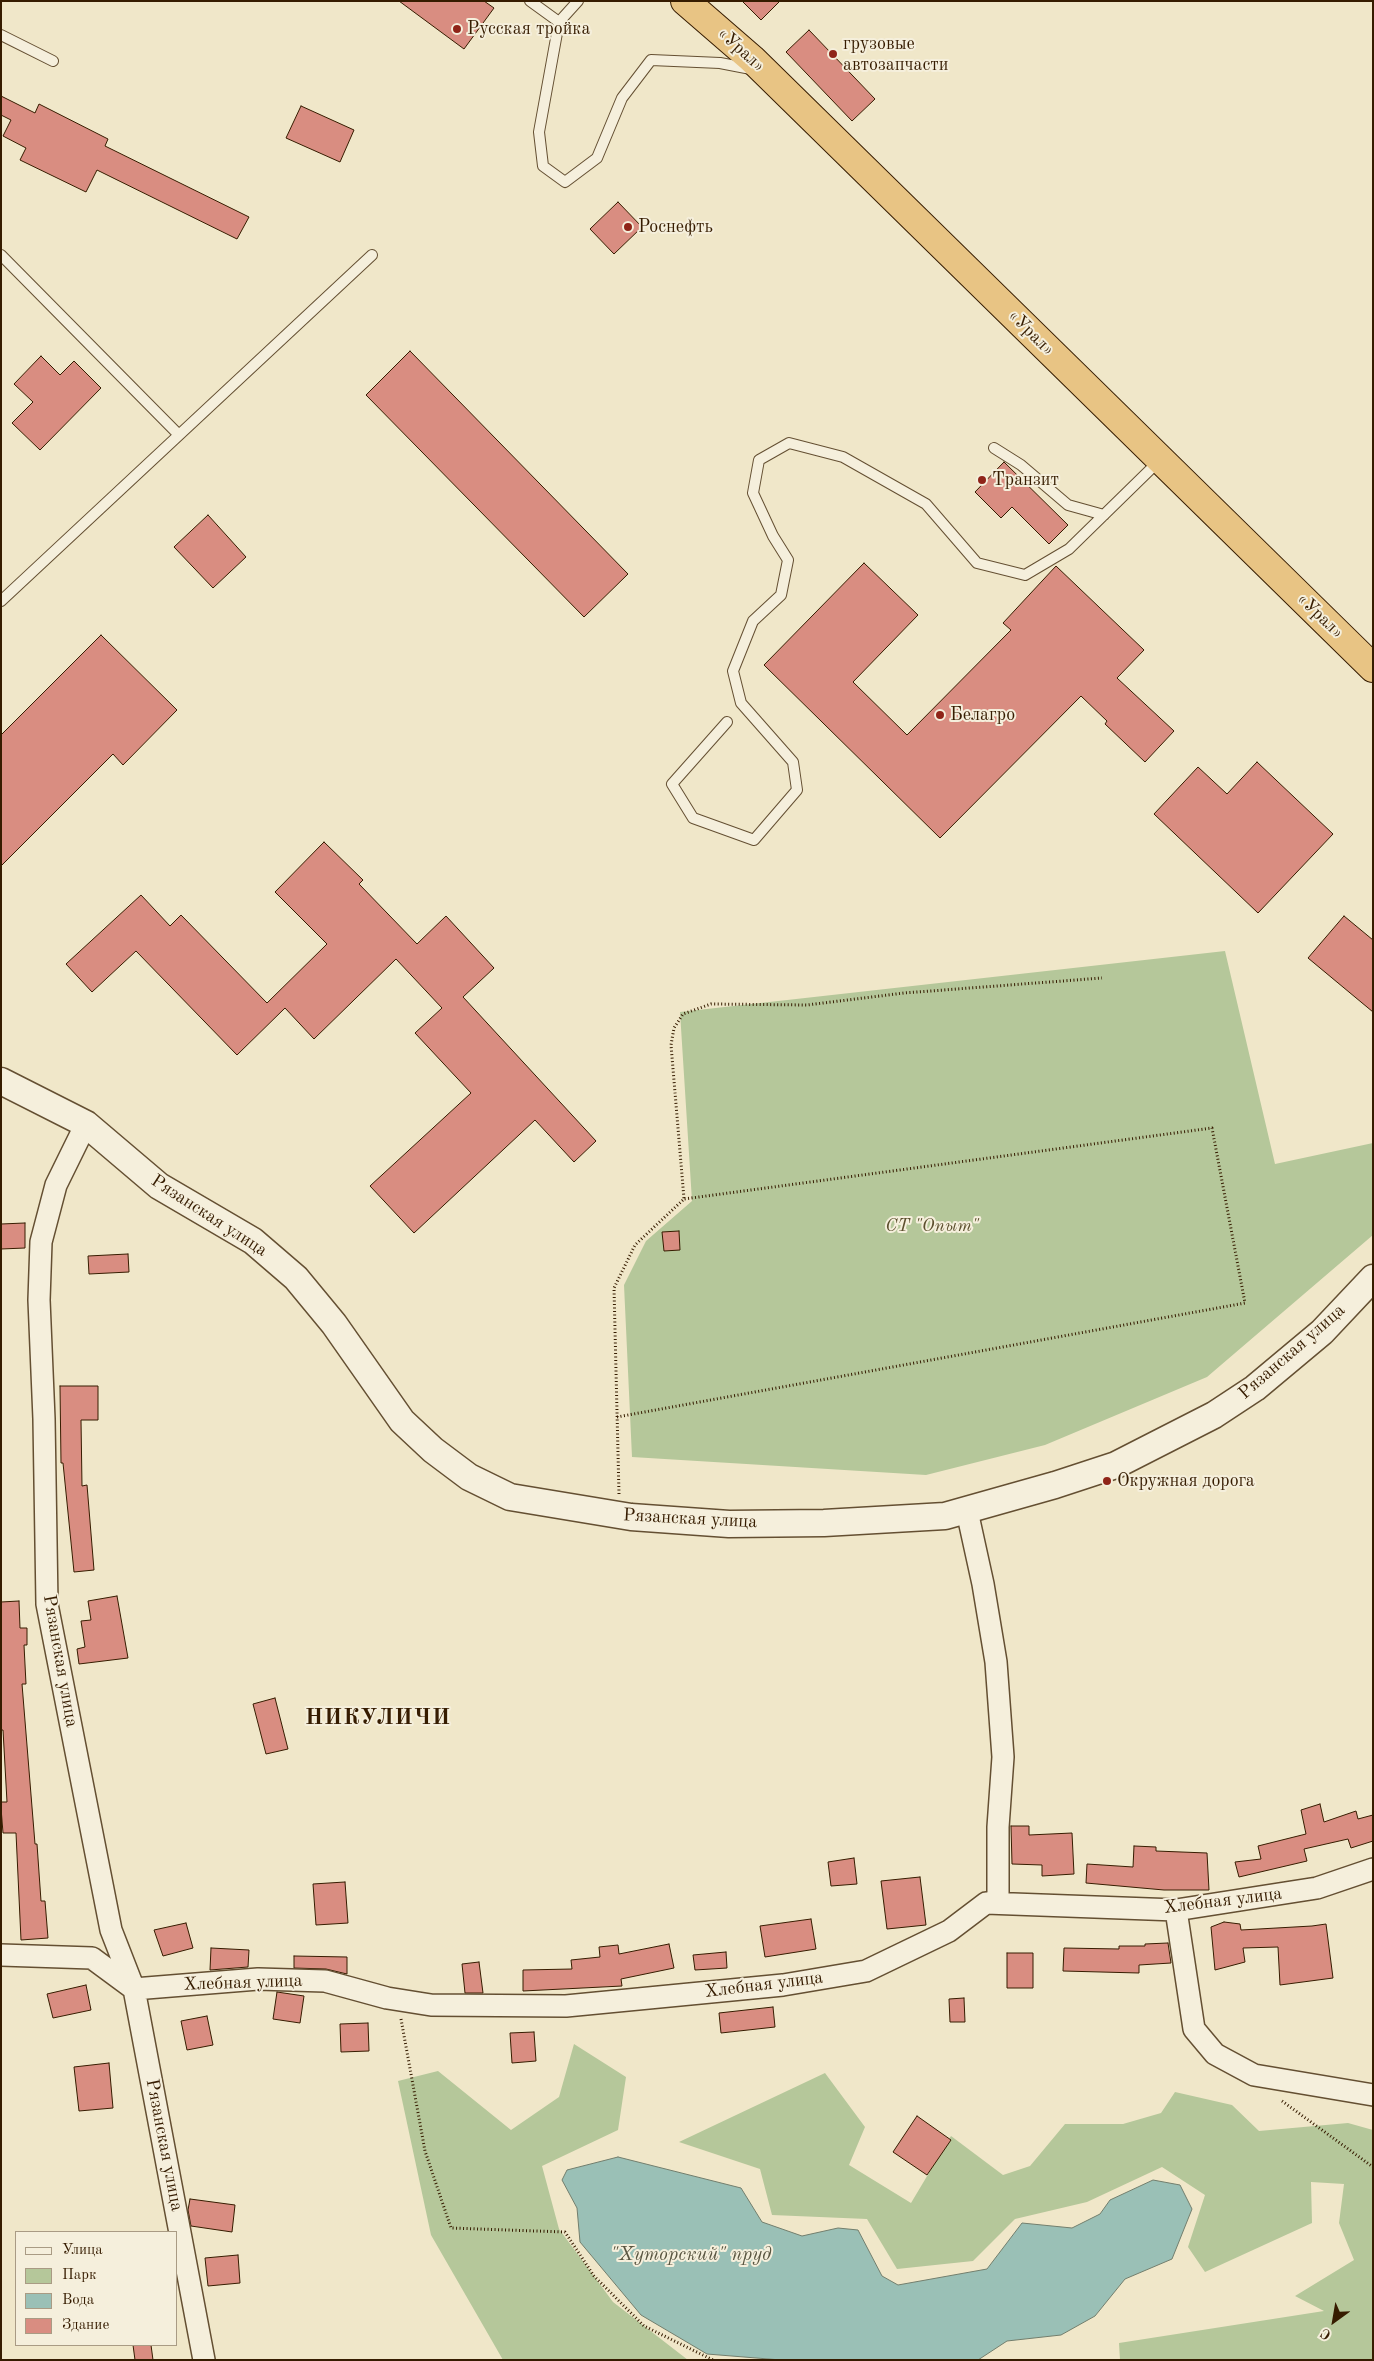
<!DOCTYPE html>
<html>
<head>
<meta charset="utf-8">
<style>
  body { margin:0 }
  #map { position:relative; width:1374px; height:2361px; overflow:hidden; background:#f0e7c9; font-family:"Old Standard TT",serif }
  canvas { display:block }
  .frame { position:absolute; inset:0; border:2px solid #361c00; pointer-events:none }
  .legend { position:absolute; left:15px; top:2231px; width:162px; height:115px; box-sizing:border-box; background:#f5efdc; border:1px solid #a99b84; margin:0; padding:6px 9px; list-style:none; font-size:15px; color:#361c00 }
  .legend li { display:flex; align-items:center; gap:10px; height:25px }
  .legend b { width:25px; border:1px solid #a99b84 }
  .north { position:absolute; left:1309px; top:2296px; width:50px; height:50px; -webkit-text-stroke:4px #f5efdc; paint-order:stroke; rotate:212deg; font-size:14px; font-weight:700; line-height:20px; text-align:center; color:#361c00 }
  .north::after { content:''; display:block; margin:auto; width:18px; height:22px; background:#361c00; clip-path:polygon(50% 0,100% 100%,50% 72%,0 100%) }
</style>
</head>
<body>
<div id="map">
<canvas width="1374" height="2361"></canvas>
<div class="frame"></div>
<ul class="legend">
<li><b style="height:6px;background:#f5efdc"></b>Улица</li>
<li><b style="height:14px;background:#b5c79a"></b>Парк</li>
<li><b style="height:14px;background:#9ac0b6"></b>Вода</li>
<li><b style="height:14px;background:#d98d81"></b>Здание</li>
</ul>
<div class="north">С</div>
</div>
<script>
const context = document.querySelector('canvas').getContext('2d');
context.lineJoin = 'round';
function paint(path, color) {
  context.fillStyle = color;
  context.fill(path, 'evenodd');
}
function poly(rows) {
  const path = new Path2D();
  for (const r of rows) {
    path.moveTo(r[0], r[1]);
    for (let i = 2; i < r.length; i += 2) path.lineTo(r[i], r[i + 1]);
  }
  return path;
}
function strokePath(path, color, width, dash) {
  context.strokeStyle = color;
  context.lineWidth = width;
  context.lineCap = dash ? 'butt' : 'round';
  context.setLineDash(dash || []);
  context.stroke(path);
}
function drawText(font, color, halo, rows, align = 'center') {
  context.font = font + ' "Old Standard TT",serif';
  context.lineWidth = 4;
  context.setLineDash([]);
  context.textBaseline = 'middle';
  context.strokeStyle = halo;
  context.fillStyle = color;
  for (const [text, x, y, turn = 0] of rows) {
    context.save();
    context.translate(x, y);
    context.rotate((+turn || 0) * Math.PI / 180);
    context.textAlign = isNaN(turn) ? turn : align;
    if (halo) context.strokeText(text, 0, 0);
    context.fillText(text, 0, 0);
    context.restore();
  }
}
const green = poly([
  [1225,951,1275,1164,1373,1143,1373,1235,1207,1377,1045,1445,926,1475,632,1457,624,1285,646,1241,692,1201,680,1012],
  [574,2044,626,2077,618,2130,542,2166,559,2229,613,2302,688,2360,503,2360,431,2235,398,2081,438,2071,511,2130,559,2097],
  [825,2073,865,2127,849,2165,911,2203,951,2136,1003,2175,1030,2166,1065,2124,1123,2124,1161,2113,1175,2092,1232,2105,1259,2131,1348,2123,1373,2130,1373,2360,1120,2360,1119,2343,1324,2311,1295,2296,1354,2260,1339,2223,1344,2184,1311,2182,1312,2223,1205,2272,1188,2247,1205,2195,1162,2167,1087,2202,1015,2219,973,2261,897,2269,867,2219,772,2215,760,2169,679,2142]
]);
const water = poly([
  [618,2157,741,2188,762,2222,802,2236,838,2228,858,2230,882,2276,898,2285,987,2269,1022,2223,1072,2228,1100,2214,1110,2200,1153,2180,1180,2185,1192,2209,1172,2259,1125,2279,1095,2316,1061,2335,1007,2341,978,2360,781,2360,707,2354,641,2315,580,2242,577,2208,562,2180,567,2170,618,2157]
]);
const building = poly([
  [399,1,484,1,494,8,464,49,399,1],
  [742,1,780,1,761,20,742,1],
  [809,30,875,99,852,121,786,52,809,30],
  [1,96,35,113,39,104,108,139,105,146,249,217,237,239,97,170,86,192,20,160,26,148,3,136,11,120,1,115,1,96],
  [301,106,354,130,340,162,286,138,301,106],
  [618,202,642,227,614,254,590,229,618,202],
  [410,351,628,574,584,617,366,395,410,351],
  [41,356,60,375,74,361,101,388,40,450,12,423,33,402,14,384,41,356],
  [1004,462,1068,525,1049,544,1012,507,1001,518,975,492,1004,462],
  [208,515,246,557,213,588,174,547,208,515],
  [864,563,918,615,853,682,907,735,1011,630,1003,623,1056,566,1144,650,1117,678,1174,731,1145,762,1105,724,1107,721,1081,696,940,838,764,665,864,563],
  [101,635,177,710,123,765,113,754,1,866,1,735,101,635],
  [1257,762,1333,834,1258,913,1154,814,1198,767,1227,794,1257,762],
  [324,842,363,880,359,884,417,944,446,916,494,968,463,997,596,1141,574,1162,535,1120,414,1233,370,1186,471,1093,415,1033,442,1008,396,959,314,1039,285,1008,237,1055,136,951,92,992,66,964,141,895,170,926,181,915,267,1003,327,944,275,892,324,842],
  [1344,916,1373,940,1373,1012,1308,958,1344,916],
  [25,1223,25,1248,1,1249,1,1224,25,1223],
  [679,1231,680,1250,664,1251,662,1232,679,1231],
  [128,1254,129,1272,89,1274,88,1256,128,1254],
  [60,1386,98,1386,98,1420,81,1420,82,1486,87,1485,94,1570,74,1572,63,1463,61,1463,60,1386],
  [117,1596,128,1658,79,1664,77,1649,85,1647,81,1621,91,1620,88,1601,117,1596],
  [19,1601,20,1628,27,1628,27,1645,24,1645,26,1684,22,1684,35,1844,37,1844,41,1901,45,1901,48,1938,21,1940,16,1833,3,1833,1,1808,1,1802,7,1802,3,1730,1,1730,1,1602,19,1601],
  [275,1698,288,1749,266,1754,253,1704,275,1698],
  [1320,1804,1324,1822,1356,1811,1358,1819,1373,1815,1373,1841,1351,1848,1348,1839,1304,1849,1307,1861,1239,1877,1235,1862,1261,1859,1258,1846,1306,1834,1301,1810,1320,1804],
  [1011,1826,1029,1826,1029,1835,1072,1833,1074,1874,1042,1876,1042,1865,1012,1864,1011,1826],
  [1134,1846,1156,1847,1156,1851,1207,1853,1209,1890,1164,1890,1086,1883,1087,1864,1133,1867,1134,1846],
  [854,1858,857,1884,831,1886,828,1862,854,1858],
  [920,1877,926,1925,887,1929,881,1881,920,1877],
  [345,1882,348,1923,316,1925,313,1884,345,1882],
  [811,1919,816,1949,765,1957,760,1926,811,1919],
  [1224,1922,1240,1924,1241,1930,1312,1926,1326,1924,1333,1978,1280,1985,1278,1947,1243,1948,1245,1962,1215,1970,1211,1927,1224,1922],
  [186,1923,193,1948,163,1956,154,1930,186,1923],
  [1168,1943,1171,1963,1139,1965,1139,1973,1063,1971,1064,1948,1119,1949,1119,1946,1145,1946,1145,1944,1168,1943],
  [669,1944,674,1968,621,1979,622,1986,523,1991,523,1970,572,1969,571,1960,600,1957,599,1947,618,1945,619,1954,669,1944],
  [211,1948,249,1950,248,1967,210,1970,211,1948],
  [726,1952,727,1968,695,1970,693,1955,726,1952],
  [1007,1953,1033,1953,1033,1988,1007,1988,1007,1953],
  [294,1956,347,1957,347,1974,326,1969,294,1968,294,1956],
  [479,1962,483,1993,465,1993,462,1964,479,1962],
  [86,1985,91,2010,53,2018,47,1994,86,1985],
  [277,1992,304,1996,300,2023,273,2019,277,1992],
  [964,1998,965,2022,950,2022,949,1999,964,1998],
  [773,2007,775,2027,721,2033,719,2013,773,2007],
  [207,2016,213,2045,187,2050,181,2021,207,2016],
  [368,2023,369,2051,341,2052,340,2024,368,2023],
  [534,2032,536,2061,512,2063,510,2033,534,2032],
  [109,2063,113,2108,79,2111,74,2067,109,2063],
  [917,2116,951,2140,927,2175,893,2152,917,2116],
  [190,2199,235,2205,232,2232,191,2226,188,2210,190,2199],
  [238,2255,240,2283,208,2286,205,2258,238,2255],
  [133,2345,151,2345,153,2360,135,2360,133,2345]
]);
const path = poly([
  [617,1417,1245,1303,1212,1128,684,1199],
  [619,1494,614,1288,635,1245,684,1199,671,1045,674,1028,683,1014,711,1004,807,1005,904,993,1102,978],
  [401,2019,425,2151,451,2228,565,2232,594,2276,644,2326,713,2360],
  [1282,2101,1373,2167]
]);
const service = poly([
  [530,1,559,22,578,1],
  [559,22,539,132,543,166,565,182,597,158,622,98,651,60,720,63,751,69],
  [1,35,53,61],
  [1,255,179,435],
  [994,448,1021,465,1068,505,1104,515],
  [1,601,372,255],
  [727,722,672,784,693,818,754,840,797,790,793,762,741,703,733,671,753,621,781,595,788,560,773,536,753,493,759,460,789,443,843,457,926,504,977,563,1025,575,1069,549,1160,460]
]);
const minor = poly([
  [86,1124,56,1185,41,1242,39,1300,44,1419,47,1604,111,1930,134,1989,204,2360],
  [967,1511,983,1584,996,1662,1003,1757,998,1827,998,1903],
  [1176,1910,1194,2029,1215,2054,1254,2075,1373,2095],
  [1,1955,92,1958,134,1989],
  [134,1989,258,1979,325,1981,387,1998,431,2005,566,2006,783,1985,866,1971,949,1931,986,1903,1176,1910,1317,1888,1373,1869]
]);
const tertiary = poly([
  [1,1081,86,1124,159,1186,253,1241,296,1278,334,1324,402,1421,433,1450,469,1477,510,1497,631,1517,729,1524,824,1523,945,1516,1055,1485,1116,1465,1214,1415,1255,1388,1322,1332,1373,1278]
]);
const trunk = poly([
  [685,1,752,59,1373,668]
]);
const markers = [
  [457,29,5,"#8f2418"],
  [833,54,5,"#8f2418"],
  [628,227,5,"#8f2418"],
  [982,480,5,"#8f2418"],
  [940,715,5,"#8f2418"],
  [1107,1481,5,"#8f2418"]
];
const poiNames = [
  ["Русская тройка",467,29],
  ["грузовые",843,44],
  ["автозапчасти",843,65],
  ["Роснефть",638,227],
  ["Транзит",992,480],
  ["Белагро",950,715],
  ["Окружная дорога",1117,1481]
];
const streetNames = [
  ["«Урал»",741,50,42],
  ["«Урал»",1031,333,45],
  ["«Урал»",1320,616,44],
  ["Рязанская улица",209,1216,33],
  ["Рязанская улица",1292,1352,-41],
  ["Рязанская улица",690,1519,3],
  ["Рязанская улица",60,1661,80],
  ["Хлебная улица",1223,1901,-7],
  ["Хлебная улица",243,1983,-2],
  ["Хлебная улица",764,1985,-7],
  ["Рязанская улица",164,2145,79]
];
const parkNames = [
  ["СТ \"Опыт\"",932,1226]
];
const waterNames = [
  ["\"Хуторский\" пруд",691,2255]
];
const districtNames = [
  ["НИКУЛИЧИ",378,1718]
];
paint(green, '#b5c79a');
paint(water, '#9ac0b6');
strokePath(water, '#727e6d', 1);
paint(building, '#d98d81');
strokePath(building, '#361c00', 1);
strokePath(service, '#644f32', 12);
strokePath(minor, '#644f32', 24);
strokePath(tertiary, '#644f32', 29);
strokePath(trunk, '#361c00', 30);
strokePath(path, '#361c00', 3, [1, 2.5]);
strokePath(service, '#f5efdc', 10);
strokePath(minor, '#f5efdc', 21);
strokePath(tertiary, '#f5efdc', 26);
strokePath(trunk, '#e8c484', 28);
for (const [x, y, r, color] of markers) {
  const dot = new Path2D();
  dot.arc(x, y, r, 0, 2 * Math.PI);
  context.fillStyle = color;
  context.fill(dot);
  strokePath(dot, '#f5efdc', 2);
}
drawText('18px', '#361c00', '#f5efdc', poiNames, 'left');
drawText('18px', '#361c00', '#f5efdc', streetNames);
drawText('italic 18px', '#5c4f2e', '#f5efdc', parkNames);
drawText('italic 19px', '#595540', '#f5efdc', waterNames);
context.letterSpacing = '1px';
drawText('bold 22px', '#361c00', '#f5efdc', districtNames);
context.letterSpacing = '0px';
</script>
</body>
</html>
